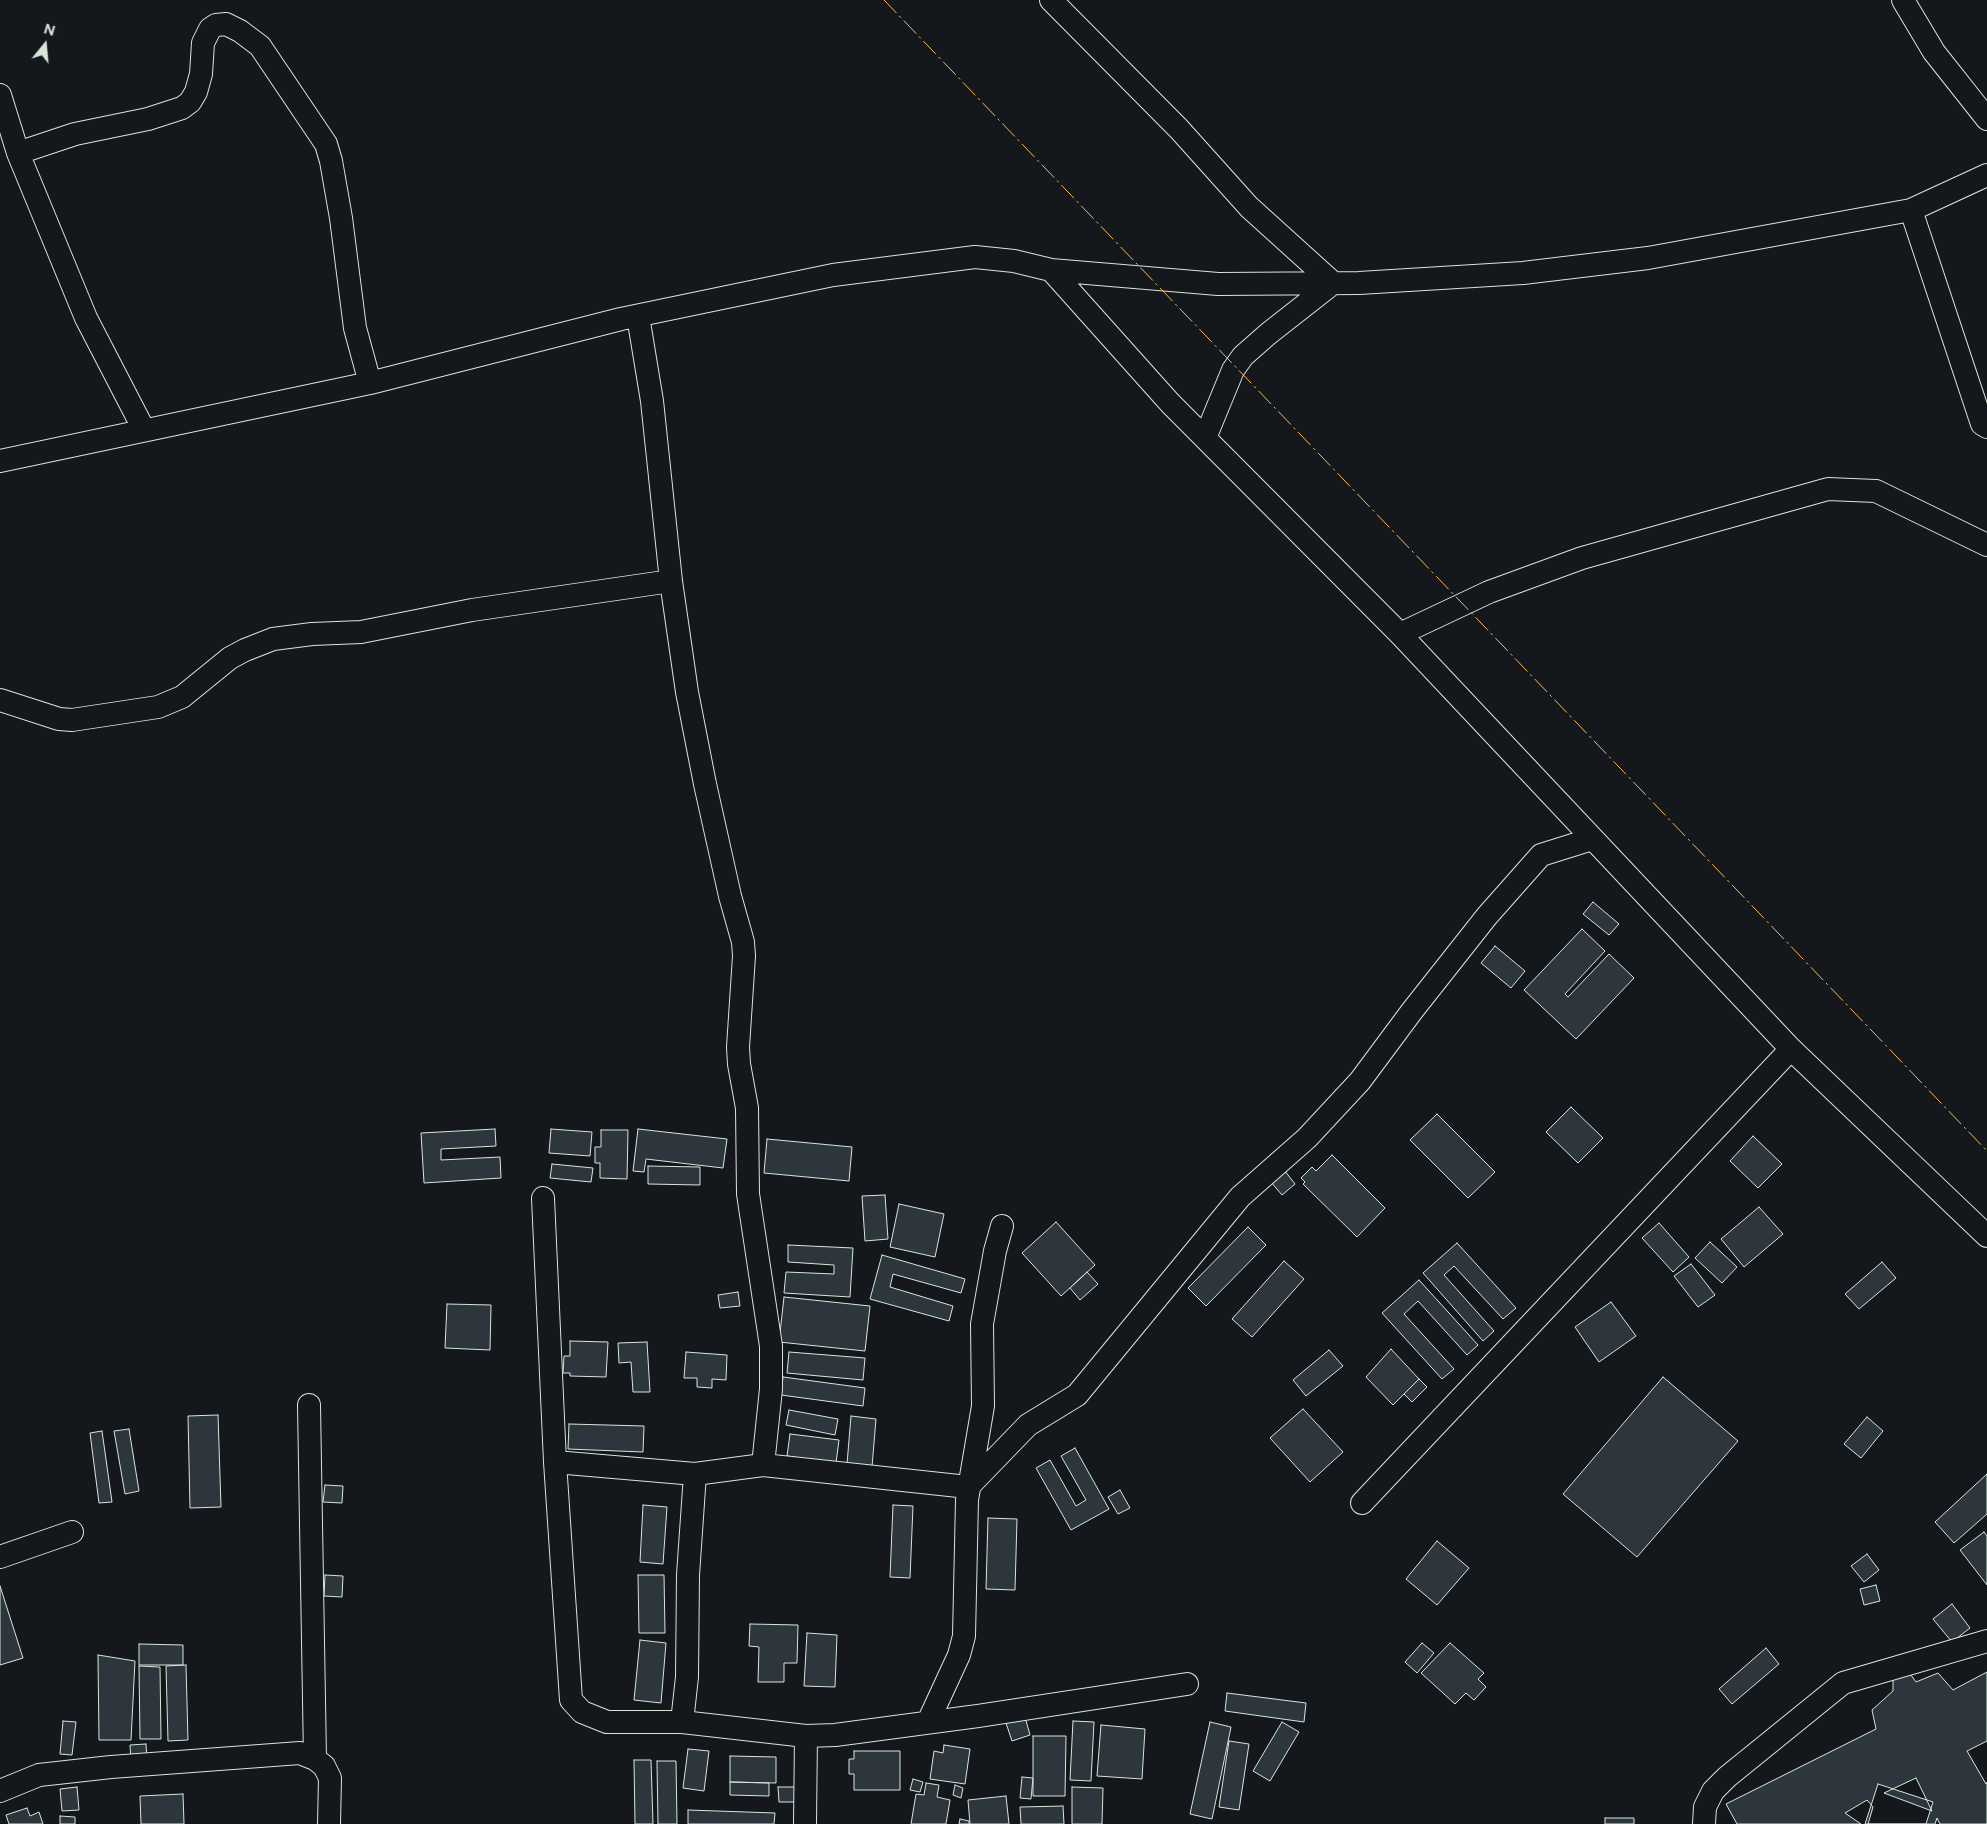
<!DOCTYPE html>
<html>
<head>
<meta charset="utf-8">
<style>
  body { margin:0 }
  #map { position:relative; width:1987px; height:1824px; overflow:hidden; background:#14181c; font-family:Figtree,sans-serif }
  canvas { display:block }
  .north { position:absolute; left:20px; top:20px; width:50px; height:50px; -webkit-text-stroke:4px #14181c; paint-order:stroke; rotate:17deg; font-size:14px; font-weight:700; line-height:20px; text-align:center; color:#d8e6dc }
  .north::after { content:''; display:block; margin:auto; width:18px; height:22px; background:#d8e6dc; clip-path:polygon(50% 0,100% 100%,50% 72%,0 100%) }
</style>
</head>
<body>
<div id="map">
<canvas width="1987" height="1824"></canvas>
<div class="north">N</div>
</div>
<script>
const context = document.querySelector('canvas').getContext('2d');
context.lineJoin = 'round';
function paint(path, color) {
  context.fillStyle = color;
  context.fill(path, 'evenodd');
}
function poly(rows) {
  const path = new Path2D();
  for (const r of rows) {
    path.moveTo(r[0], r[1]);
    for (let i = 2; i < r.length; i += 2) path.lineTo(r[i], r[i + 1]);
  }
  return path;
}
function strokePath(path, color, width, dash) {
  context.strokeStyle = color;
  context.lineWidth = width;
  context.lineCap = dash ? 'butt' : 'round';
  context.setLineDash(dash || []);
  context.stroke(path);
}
const building = poly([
  [1593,902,1619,924,1609,935,1583,914,1593,902],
  [1582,929,1605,951,1565,994,1568,997,1609,954,1634,978,1576,1039,1524,990,1582,929],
  [1495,946,1525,971,1511,988,1481,963,1495,946],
  [1571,1107,1603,1138,1578,1163,1546,1132,1571,1107],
  [1437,1114,1495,1172,1468,1198,1410,1140,1437,1114],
  [495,1129,496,1146,441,1149,441,1160,500,1157,501,1178,424,1183,421,1133,495,1129],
  [551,1129,592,1132,590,1156,549,1153,551,1129],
  [638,1129,727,1139,723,1168,646,1159,644,1172,633,1171,638,1129],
  [601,1130,628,1130,627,1179,600,1178,600,1163,595,1163,595,1147,601,1147,601,1130],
  [1753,1136,1782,1164,1758,1188,1730,1161,1753,1136],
  [767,1139,852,1147,849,1181,764,1173,767,1139],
  [1332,1155,1385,1208,1357,1237,1303,1184,1305,1182,1301,1178,1312,1167,1316,1171,1332,1155],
  [552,1164,593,1168,591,1182,550,1178,552,1164],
  [648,1166,700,1167,700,1185,648,1184,648,1166],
  [1285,1171,1295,1184,1282,1195,1271,1182,1285,1171],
  [885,1195,888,1239,865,1241,862,1196,885,1195],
  [899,1204,944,1214,935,1257,890,1247,899,1204],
  [1759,1207,1783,1234,1744,1267,1721,1239,1759,1207],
  [1056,1222,1095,1265,1061,1296,1022,1253,1056,1222],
  [1659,1223,1689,1257,1673,1272,1642,1238,1659,1223],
  [1248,1227,1266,1245,1206,1306,1188,1288,1248,1227],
  [1710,1242,1737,1267,1722,1283,1695,1258,1710,1242],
  [1457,1243,1516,1308,1503,1319,1454,1266,1444,1275,1494,1331,1483,1341,1423,1273,1457,1243],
  [788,1245,853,1248,850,1297,784,1293,786,1272,834,1274,834,1265,788,1262,788,1245],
  [882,1255,965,1279,961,1293,893,1274,890,1287,953,1306,949,1321,870,1299,882,1255],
  [1284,1261,1304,1279,1252,1337,1232,1319,1284,1261],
  [1882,1262,1896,1278,1859,1309,1845,1294,1882,1262],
  [1691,1264,1715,1295,1698,1307,1674,1276,1691,1264],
  [1087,1272,1098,1284,1080,1300,1070,1288,1087,1272],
  [1419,1280,1478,1345,1467,1355,1418,1301,1404,1314,1454,1369,1442,1379,1382,1313,1419,1280],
  [738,1292,740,1306,720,1308,718,1295,738,1292],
  [784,1297,870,1306,865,1351,779,1342,784,1297],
  [1611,1302,1636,1336,1599,1362,1575,1327,1611,1302],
  [447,1304,491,1305,490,1350,445,1348,447,1304],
  [570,1341,608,1342,606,1377,570,1376,570,1373,563,1373,564,1356,570,1356,570,1341],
  [647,1342,650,1392,633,1392,631,1362,619,1363,618,1343,647,1342],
  [1391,1349,1419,1379,1393,1405,1366,1377,1391,1349],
  [1329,1350,1343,1366,1306,1396,1293,1380,1329,1350],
  [686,1352,727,1355,726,1380,712,1379,712,1388,697,1387,697,1378,684,1378,686,1352],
  [789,1352,865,1358,863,1380,787,1373,789,1352],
  [783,1377,865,1388,863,1406,781,1395,783,1377],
  [1663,1377,1738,1441,1637,1557,1563,1494,1663,1377],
  [1419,1379,1427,1387,1412,1402,1404,1394,1419,1379],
  [1303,1409,1343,1452,1310,1482,1270,1438,1303,1409],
  [789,1410,838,1419,835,1435,786,1425,789,1410],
  [218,1415,221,1507,190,1508,188,1416,218,1415],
  [851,1416,876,1419,872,1467,847,1464,851,1416],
  [1867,1417,1883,1431,1861,1458,1844,1444,1867,1417],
  [569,1424,644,1426,643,1452,568,1449,569,1424],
  [129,1429,139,1491,125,1494,114,1431,129,1429],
  [102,1431,112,1502,99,1503,90,1433,102,1431],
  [790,1434,839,1440,836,1463,787,1456,790,1434],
  [1075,1448,1109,1509,1071,1530,1036,1468,1050,1460,1076,1506,1086,1500,1061,1456,1075,1448],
  [1987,1474,1987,1514,1954,1543,1935,1522,1987,1474],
  [325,1485,343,1486,342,1503,323,1502,325,1485],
  [1120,1490,1130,1508,1118,1514,1108,1497,1120,1490],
  [643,1505,667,1507,663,1564,640,1562,643,1505],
  [893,1505,913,1506,910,1578,890,1577,893,1505],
  [988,1518,1017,1519,1015,1590,986,1589,988,1518],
  [1984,1532,1987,1536,1987,1585,1960,1550,1984,1532],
  [1437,1541,1469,1568,1437,1605,1406,1579,1437,1541],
  [1867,1554,1879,1570,1864,1582,1851,1566,1867,1554],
  [325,1575,343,1576,342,1597,324,1596,325,1575],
  [638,1575,664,1575,665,1633,639,1633,638,1575],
  [1876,1585,1880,1601,1864,1605,1860,1589,1876,1585],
  [0,1586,23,1658,0,1665,0,1586],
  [1952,1604,1970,1628,1952,1642,1933,1619,1952,1604],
  [750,1624,798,1625,797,1663,784,1663,784,1682,758,1682,759,1647,749,1646,750,1624],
  [807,1633,837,1635,835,1687,804,1686,807,1633],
  [640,1640,666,1643,661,1703,634,1700,640,1640],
  [1422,1643,1434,1653,1417,1673,1405,1662,1422,1643],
  [1450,1643,1484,1673,1478,1679,1486,1687,1474,1700,1466,1693,1455,1704,1421,1673,1450,1643],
  [139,1644,183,1645,183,1665,139,1665,139,1644],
  [1766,1648,1779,1664,1732,1704,1719,1689,1766,1648],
  [98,1655,135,1661,131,1740,99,1740,98,1655],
  [186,1665,188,1740,168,1741,166,1666,186,1665],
  [139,1666,160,1667,161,1739,140,1739,139,1666],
  [1908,1671,1916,1682,1938,1673,1953,1690,1987,1672,1987,1741,1967,1751,1986,1784,1987,1782,1987,1824,1940,1824,1937,1818,1935,1824,1868,1824,1873,1807,1867,1800,1845,1813,1861,1824,1737,1824,1726,1804,1876,1729,1872,1710,1893,1691,1893,1677,1908,1671],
  [1916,1778,1932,1811,1884,1793,1916,1778],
  [1227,1693,1306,1703,1304,1722,1225,1711,1227,1693],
  [1025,1717,1030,1735,1012,1741,1006,1723,1025,1717],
  [63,1721,76,1722,72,1755,60,1754,63,1721],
  [1073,1721,1094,1722,1091,1781,1070,1780,1073,1721],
  [1210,1722,1231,1727,1212,1819,1190,1814,1210,1722],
  [1282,1722,1299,1732,1270,1781,1253,1771,1282,1722],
  [1101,1725,1145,1729,1142,1779,1097,1776,1101,1725],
  [1033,1736,1066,1736,1065,1796,1033,1796,1033,1736],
  [1229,1741,1249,1744,1239,1810,1219,1807,1229,1741],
  [146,1744,147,1760,131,1761,130,1745,146,1744],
  [944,1745,970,1749,965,1784,930,1779,934,1751,943,1753,944,1745],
  [688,1749,709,1751,704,1791,683,1788,688,1749],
  [854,1751,900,1751,900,1790,854,1790,854,1774,849,1774,849,1759,854,1759,854,1751],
  [730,1756,776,1757,776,1783,730,1782,730,1756],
  [634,1760,651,1760,653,1824,635,1824,634,1760],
  [657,1761,676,1761,677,1824,658,1824,657,1761],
  [1022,1777,1033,1778,1031,1799,1020,1798,1022,1777],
  [913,1779,923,1782,920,1792,910,1790,913,1779],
  [730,1782,769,1783,769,1796,730,1795,730,1782],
  [926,1783,939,1785,937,1797,950,1800,946,1824,911,1824,916,1794,924,1795,926,1783],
  [1878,1784,1933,1802,1926,1824,1865,1824,1878,1784],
  [955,1785,963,1788,961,1798,953,1795,955,1785],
  [77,1787,79,1810,62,1811,60,1789,77,1787],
  [778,1787,796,1787,796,1802,779,1802,778,1787],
  [1072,1787,1103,1788,1102,1824,1072,1824,1072,1787],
  [183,1794,184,1824,141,1824,140,1796,183,1794],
  [1006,1796,1009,1824,970,1824,968,1800,1006,1796],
  [1063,1806,1064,1824,1021,1824,1020,1807,1063,1806],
  [27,1808,30,1816,39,1812,43,1824,9,1824,6,1815,27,1808],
  [688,1810,775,1813,774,1824,688,1824,688,1810],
  [60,1816,75,1817,75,1824,60,1824,60,1816],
  [1605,1818,1634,1818,1634,1824,1605,1824,1605,1818],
  [960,1819,969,1821,969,1824,959,1824,960,1819]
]);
const minor = poly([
  [1051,0,1179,129,1249,207,1333,283,1268,334,1243,356,1233,370,1205,438],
  [1903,0,1934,52,1987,119],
  [0,95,18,153,86,318,144,430],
  [18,153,75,134,148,119,182,108,190,102,196,92,201,74,203,43,210,29,216,25,226,24,240,31,260,46,326,144,331,161,341,218,355,328,370,383],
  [1911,210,1982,424,1987,427],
  [1051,270,1170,403,1400,634,1791,1049,1987,1236],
  [638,316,652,401,671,581,687,692,705,784,730,896,743,942,744,956,738,1047,739,1064,747,1108,748,1194,771,1346,771,1389,763,1465],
  [0,461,370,383,621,319,833,275,975,257,1014,261,1051,270,1218,284,1359,283,1523,273,1648,258,1911,210,1987,175],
  [1400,634,1489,592,1582,558,1828,489,1876,491,1987,545],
  [0,700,59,719,72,720,158,707,182,697,230,658,245,650,273,639,312,634,361,632,472,610,671,581],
  [543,1198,555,1462,571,1700,582,1712,607,1722,682,1722,806,1736,835,1735,978,1716,1187,1684],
  [309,1405,315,1759],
  [555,1462,695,1474,763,1465,968,1487,1028,1425,1077,1395,1240,1197,1307,1138,1360,1081,1412,1011,1487,916,1541,855,1592,839],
  [1362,1503,1791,1049],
  [0,1557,72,1532],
  [682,1722,687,1677,688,1575,695,1474],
  [928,1722,959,1655,964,1636,967,1500,983,1406,982,1324,995,1251,1002,1226],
  [0,1791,39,1775,111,1767,300,1753,315,1759,324,1766,330,1778,329,1824],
  [805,1824,806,1736],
  [1704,1824,1705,1807,1713,1791,1727,1777,1843,1683,1987,1641]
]);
const power = poly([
  [884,0,1987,1151]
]);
paint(building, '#2c363c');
strokePath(building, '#d8e6dc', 1);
strokePath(minor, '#d8e6dc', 24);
strokePath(minor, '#14181c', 22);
strokePath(power, '#ffb74d', 1, [18, 4, 2.5, 4]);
</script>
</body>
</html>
